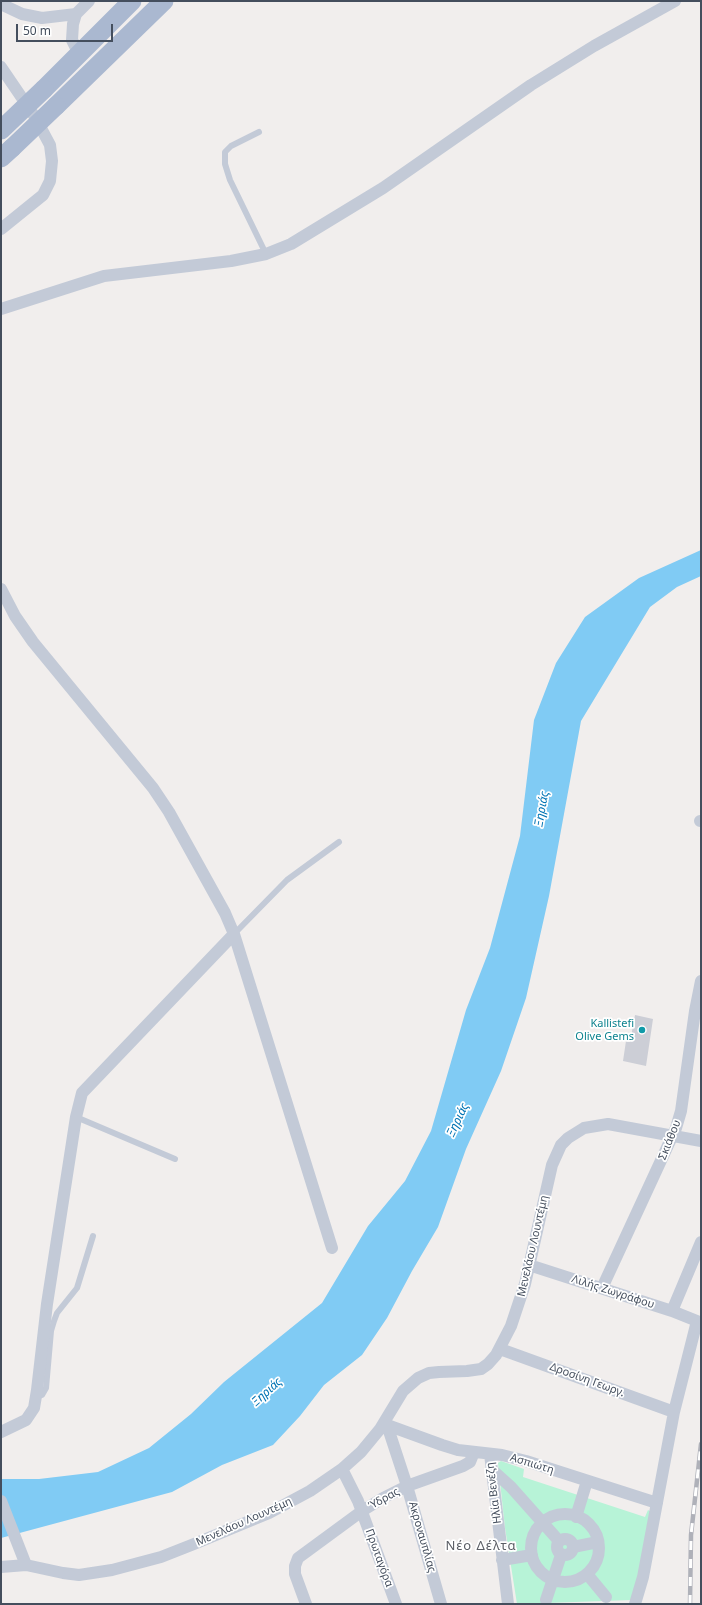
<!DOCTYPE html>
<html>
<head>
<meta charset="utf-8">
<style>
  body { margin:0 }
  #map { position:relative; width:702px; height:1605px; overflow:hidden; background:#f1eeed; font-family:"Noto Sans",sans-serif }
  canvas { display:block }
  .frame { position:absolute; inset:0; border:2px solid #444e5d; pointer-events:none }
  .scale { position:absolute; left:16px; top:24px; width:97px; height:18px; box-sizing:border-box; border:2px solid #444e5d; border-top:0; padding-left:5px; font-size:12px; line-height:14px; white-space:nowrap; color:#444e5d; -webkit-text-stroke:3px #fff; paint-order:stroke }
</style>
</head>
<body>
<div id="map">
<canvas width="702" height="1605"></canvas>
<div class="frame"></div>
<div class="scale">50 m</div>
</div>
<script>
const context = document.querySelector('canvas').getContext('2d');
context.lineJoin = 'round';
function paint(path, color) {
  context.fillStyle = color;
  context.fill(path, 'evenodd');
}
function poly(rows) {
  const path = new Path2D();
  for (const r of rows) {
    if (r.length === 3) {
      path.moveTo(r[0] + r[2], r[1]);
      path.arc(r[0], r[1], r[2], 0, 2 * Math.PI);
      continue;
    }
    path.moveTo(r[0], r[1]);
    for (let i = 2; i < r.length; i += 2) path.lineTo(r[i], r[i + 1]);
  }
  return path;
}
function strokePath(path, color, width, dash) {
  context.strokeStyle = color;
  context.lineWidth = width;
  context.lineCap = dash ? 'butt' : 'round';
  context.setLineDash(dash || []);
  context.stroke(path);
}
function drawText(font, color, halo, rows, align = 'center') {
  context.font = font + ' "Noto Sans",sans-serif';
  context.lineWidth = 3.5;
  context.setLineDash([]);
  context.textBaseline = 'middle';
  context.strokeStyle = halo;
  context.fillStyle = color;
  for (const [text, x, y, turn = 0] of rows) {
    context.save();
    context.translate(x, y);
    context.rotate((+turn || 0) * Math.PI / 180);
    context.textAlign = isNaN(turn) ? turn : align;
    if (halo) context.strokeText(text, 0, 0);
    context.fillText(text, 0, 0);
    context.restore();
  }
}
const green = poly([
  [501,1461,524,1469,523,1477,645,1517,648,1510,651,1512,653,1514,632,1600,517,1604,505,1528,498,1463]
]);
const water = poly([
  [701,550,701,576,677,587,650,607,581,721,549,896,526,998,501,1071,466,1149,438,1227,412,1271,387,1318,362,1355,324,1385,300,1416,273,1445,222,1465,172,1492,1,1538,1,1479,39,1479,98,1472,149,1448,191,1414,224,1382,322,1303,368,1226,405,1181,431,1131,466,1010,490,948,520,836,534,720,556,663,585,617,639,578]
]);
const building = poly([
  [635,1015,653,1019,646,1066,623,1061,626,1041,630,1042]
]);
const lane = poly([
  [259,132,231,146,225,152,225,164,230,180,266,254],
  [234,934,287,880,339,842],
  [76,1117,175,1159],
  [36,1397,42,1395,46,1388,51,1331,54,1321,57,1313,77,1288,93,1236]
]);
const street = poly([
  [1,3,5,6,22,14,42,18,76,14],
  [79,54,72,40,73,24,76,14,89,1],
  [1,67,35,117,50,145,52,161,50,181,43,195,1,229],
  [1,309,104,276,231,261,266,254,291,244,383,188,531,85,594,46,675,1],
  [1,589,15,616,33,642,153,788,169,812,225,913,234,934,332,1248],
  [700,821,701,821],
  [529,1265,672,1311,697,1321,674,1412,643,1577,635,1604],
  [602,1288,676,1128,681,1111,695,1011,701,981],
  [672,1311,701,1242],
  [500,1349,674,1412],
  [385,1422,387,1425,442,1445,458,1450,502,1455,526,1461,657,1503],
  [387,1425,407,1486,441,1604],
  [1,1432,26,1420,34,1408,37,1390,47,1304,76,1117,82,1093,234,934],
  [490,1454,508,1604],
  [342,1469,358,1501,396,1604],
  [491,1469,511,1487,559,1541],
  [1,1501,26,1565],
  [565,1548,34],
  [576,1517,587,1481],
  [565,1547,8],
  [573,1547,598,1542],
  [502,1560,532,1555],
  [1,1567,26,1565,63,1573,79,1575,112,1570,161,1557,194,1544,269,1513,310,1491,342,1469,361,1452,380,1429,403,1391,418,1378,429,1373,439,1372,467,1371,481,1369,488,1364,496,1355,511,1326,525,1284,552,1165,561,1145,568,1138,584,1128,608,1124,701,1141],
  [587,1574,606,1597],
  [546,1600,561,1555],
  [306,1604,295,1574,295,1566,298,1558,362,1511,383,1498,407,1486,463,1466,470,1462,474,1452]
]);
const primary = poly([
  [44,89,132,1],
  [56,106,164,1],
  [1,158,12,148]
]);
const rail = poly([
  [690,1604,691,1535,701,1444]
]);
const primaryBridge = poly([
  [1,130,44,89],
  [12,148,56,106]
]);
const markers = [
  [642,1030,4,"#0f9aa8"]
];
const cultureNames = [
  ["Kallistefi",634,1024],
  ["Olive Gems",634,1037]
];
const streetNames = [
  ["Σκιάθου",670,1140,-68],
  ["Μενελάου Λουντέμη",533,1246,-77],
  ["Λιλής Ζωγράφου",613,1292,18],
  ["Δροσίνη Γεωργ.",587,1380,20],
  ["Ασπιώτη",532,1464,17],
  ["Ηλία Βενέζη",494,1493,-97],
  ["Ύδρας",384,1499,-29],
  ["Μενελάου Λουντέμη",244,1522,-24],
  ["Ακροναυπλίας",422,1537,74],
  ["Πρωταγόρα",379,1558,70]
];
const waterNames = [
  ["Ξηριάς",542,809,-80],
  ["Ξηριάς",458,1120,-65],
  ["Ξηριάς",267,1392,-42]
];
const quarterNames = [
  ["Νέο Δέλτα",481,1546]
];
paint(green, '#b7f3d7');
paint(water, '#80cbf4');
paint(building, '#ccced6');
strokePath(lane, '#c3cad7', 6);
strokePath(street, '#c3cad7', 12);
strokePath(primary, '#aab8d0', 19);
strokePath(rail, '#afb1b9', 4.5);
strokePath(rail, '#fff', 3, [9]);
strokePath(primaryBridge, '#aab8d0', 19);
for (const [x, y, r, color] of markers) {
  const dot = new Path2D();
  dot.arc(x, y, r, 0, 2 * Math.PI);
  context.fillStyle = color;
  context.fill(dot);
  strokePath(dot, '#fff', 1.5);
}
drawText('11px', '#0d838f', '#fff', cultureNames, 'right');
drawText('11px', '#444e5d', '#fff', streetNames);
drawText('italic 12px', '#0074b4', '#fff', waterNames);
context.letterSpacing = '1px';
drawText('13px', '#5a5d64', '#fff', quarterNames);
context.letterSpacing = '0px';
</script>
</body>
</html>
